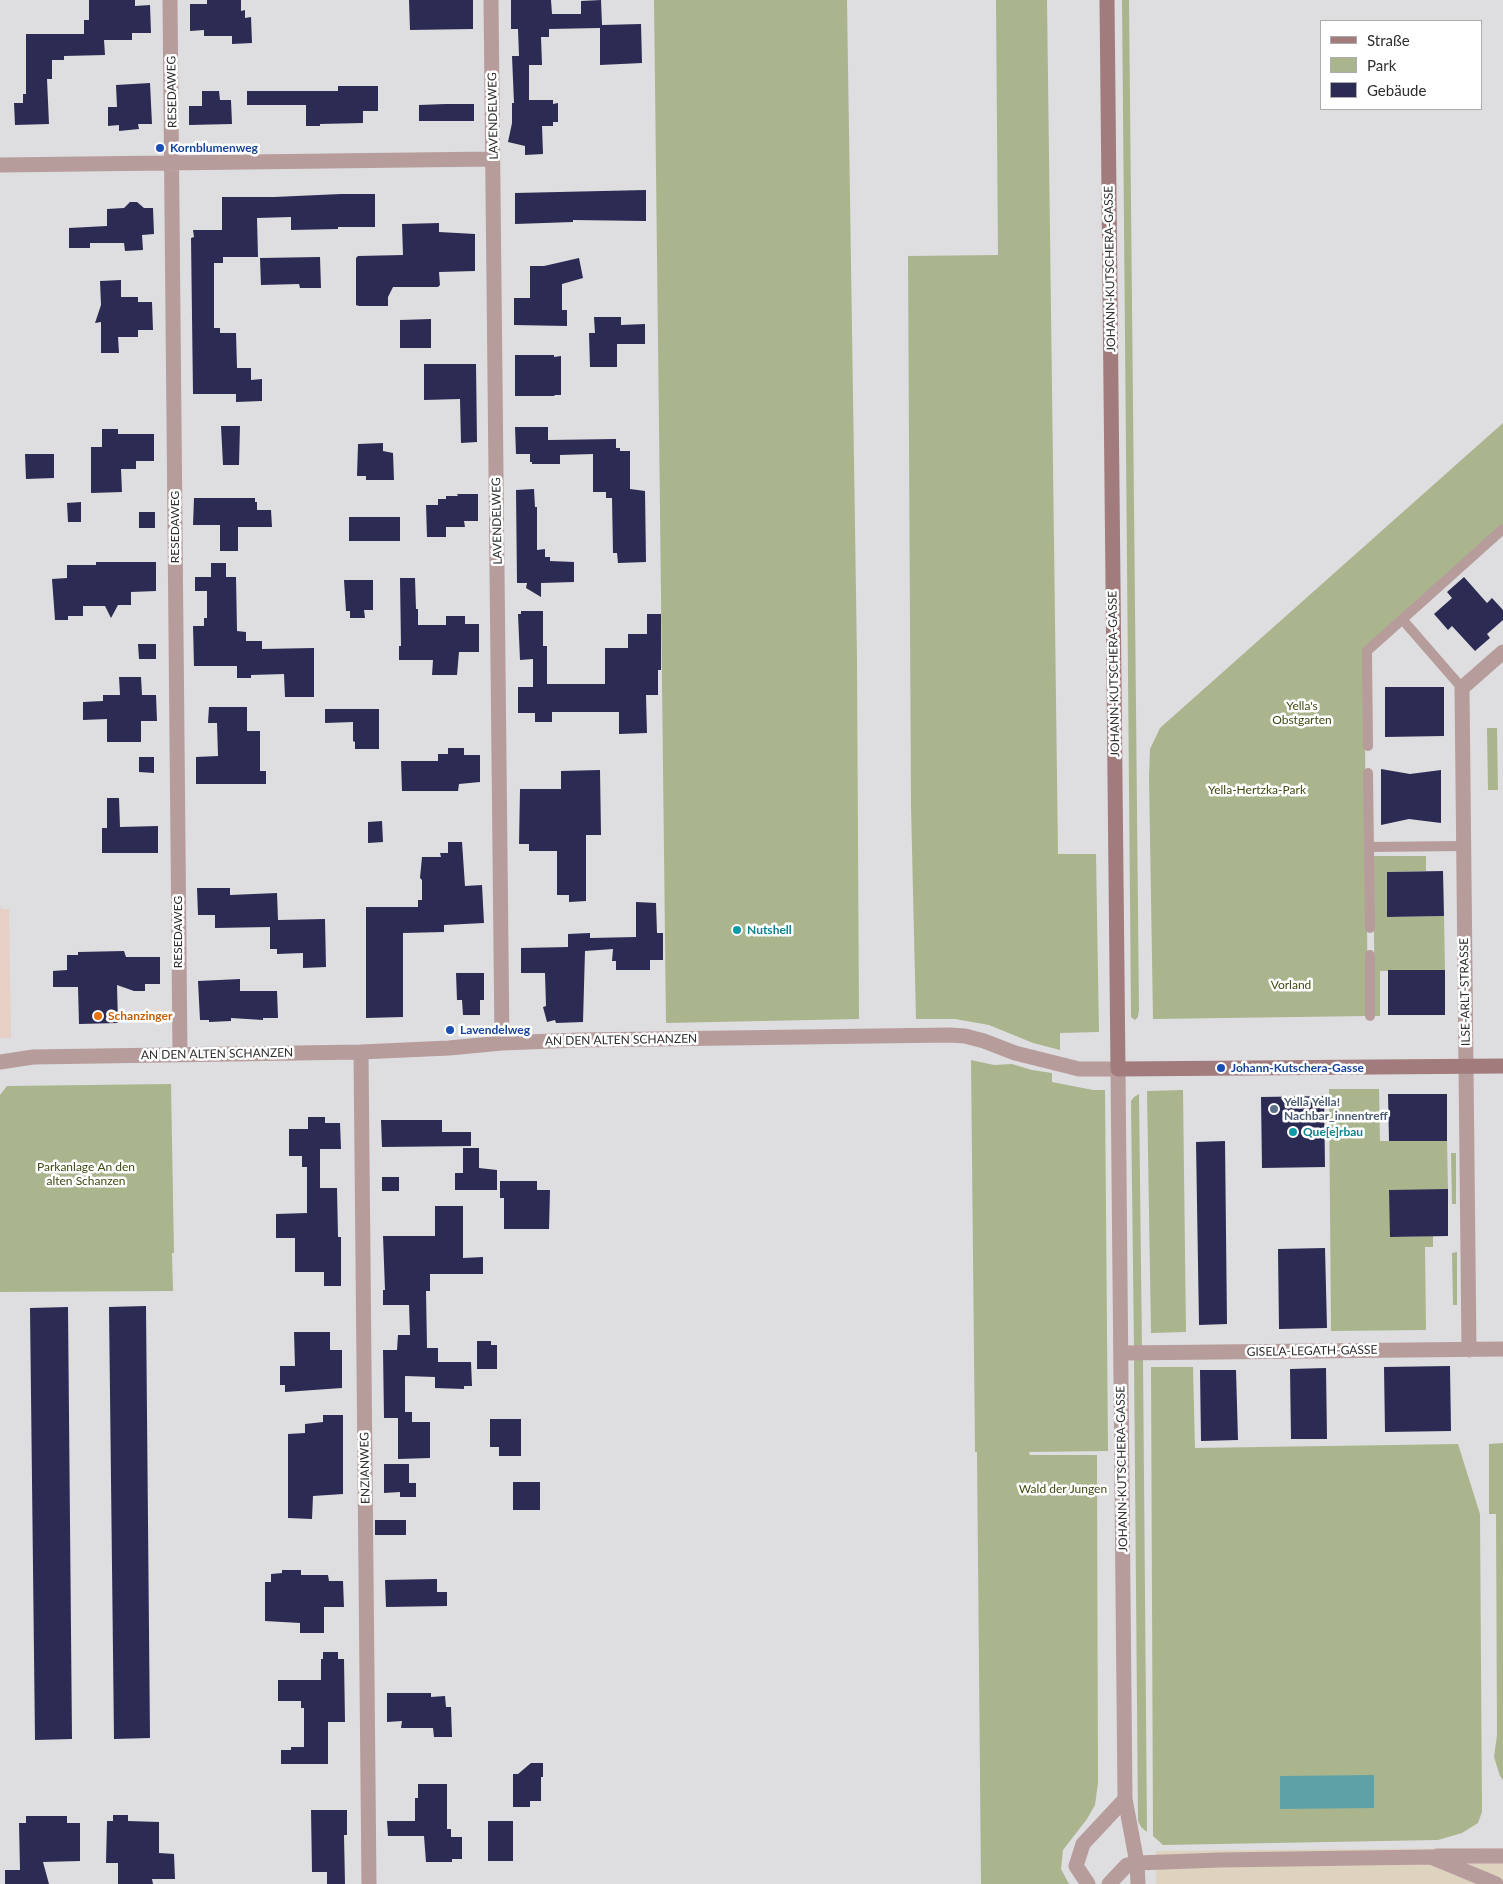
<!DOCTYPE html>
<html>
<head>
<meta charset="utf-8">
<style>
  body { margin:0 }
  #map { position:relative; width:1503px; height:1884px; overflow:hidden; background:#dedee0; font-family:Lato,sans-serif }
  canvas { display:block }
  .legend { position:absolute; left:1320px; top:20px; width:162px; height:90px; box-sizing:border-box; background:#fff; border:1px solid #ababac; margin:0; padding:6px 9px; list-style:none; font-size:15px; color:#2e2e2f }
  .legend li { display:flex; align-items:center; gap:10px; height:25px }
  .legend b { width:25px; border:1px solid #ababac }
</style>
</head>
<body>
<div id="map">
<canvas width="1503" height="1884"></canvas>
<ul class="legend">
<li><b style="height:6px;background:#a27c7c"></b>Straße</li>
<li><b style="height:14px;background:#aab58e"></b>Park</li>
<li><b style="height:14px;background:#2c2b53"></b>Gebäude</li>
</ul>
</div>
<script>
const context = document.querySelector('canvas').getContext('2d');
context.lineJoin = 'round';
function paint(path, color) {
  context.fillStyle = color;
  context.fill(path, 'evenodd');
}
function poly(rows) {
  const path = new Path2D();
  for (const r of rows) {
    path.moveTo(r[0], r[1]);
    for (let i = 2; i < r.length; i += 2) path.lineTo(r[i], r[i + 1]);
  }
  return path;
}
function strokePath(path, color, width, dash) {
  context.strokeStyle = color;
  context.lineWidth = width;
  context.lineCap = dash ? 'butt' : 'round';
  context.setLineDash(dash || []);
  context.stroke(path);
}
function drawText(font, color, halo, rows, align = 'center') {
  context.font = font + ' Lato,sans-serif';
  context.lineWidth = 5;
  context.setLineDash([]);
  context.textBaseline = 'middle';
  context.strokeStyle = halo;
  context.fillStyle = color;
  for (const [text, x, y, turn = 0] of rows) {
    context.save();
    context.translate(x, y);
    context.rotate((+turn || 0) * Math.PI / 180);
    context.textAlign = isNaN(turn) ? turn : align;
    if (halo) context.strokeText(text, 0, 0);
    context.fillText(text, 0, 0);
    context.restore();
  }
}
const industrial = poly([
  [1503,1848,1503,1884,1156,1884,1156,1851]
]);
const education = poly([
  [0,904,1,909,9,909,11,1038,0,1038]
]);
const green = poly([
  [654,0,847,0,857,658,859,1019,666,1023],
  [996,0,1047,0,1058,854,1096,854,1099,1032,1060,1033,1060,1050,1033,1043,989,1025,955,1019,916,1019,911,807,908,256,998,255],
  [1122,0,1129,0,1139,1010,1138,1017,1135,1020,1131,1017,1131,1013],
  [1503,423,1503,525,1364,649,1368,1016,1153,1019,1149,777,1150,749,1160,728],
  [1487,728,1497,728,1498,790,1488,790],
  [1373,856,1426,856,1426,871,1387,872,1387,917,1444,916,1445,970,1380,971,1380,1016,1375,1016],
  [971,1060,994,1065,1012,1064,1032,1070,1052,1073,1052,1082,1093,1090,1105,1090,1108,1451,1029,1452,1030,1455,1097,1455,1098,1783,1095,1805,1087,1819,1063,1850,1061,1869,1069,1884,981,1884,977,1452,975,1452],
  [171,1084,174,1253,172,1253,173,1291,0,1292,0,1095,7,1086],
  [1329,1089,1379,1089,1380,1141,1447,1141,1448,1189,1390,1237,1433,1236,1433,1247,1425,1247,1426,1330,1331,1331],
  [1183,1090,1186,1332,1151,1333,1147,1091],
  [1139,1094,1142,1350,1134,1350,1131,1101,1134,1097],
  [1451,1153,1456,1153,1456,1204,1452,1204],
  [1457,1252,1457,1305,1453,1305,1452,1253],
  [1134,1358,1143,1358,1147,1832,1141,1827,1138,1821],
  [1151,1367,1193,1367,1195,1448,1458,1444,1480,1514,1482,1812,1478,1823,1462,1833,1438,1840,1163,1845,1153,1836],
  [1503,1443,1503,1780,1500,1776,1494,1757,1497,1735,1496,1514,1489,1514,1489,1444]
]);
const water = poly([
  [1374,1775,1374,1808,1280,1809,1280,1776]
]);
const building = poly([
  [89,0,135,0,135,6,150,5,151,33,132,33,132,40,104,40,105,55,64,56,64,60,52,60,52,79,47,79,49,124,15,125,14,103,23,103,23,94,26,94,26,34,84,34,84,20,89,20],
  [207,0,241,0,241,11,245,10,245,18,251,17,252,43,232,44,232,36,204,36,204,30,190,31,190,4,207,4],
  [409,0,473,0,473,29,410,30],
  [511,0,551,0,552,14,581,14,581,1,601,0,602,25,641,24,642,63,600,65,600,28,549,29,549,37,541,37,542,65,529,65,529,100,553,100,553,104,558,103,558,122,553,122,553,126,542,126,543,154,525,155,525,146,508,142,512,123,512,103,514,103,512,56,519,56,518,29,511,29],
  [150,83,152,124,138,124,139,129,119,131,119,125,108,126,108,107,117,107,116,85],
  [338,86,378,86,378,111,363,111,363,123,320,124,320,126,306,126,306,105,247,105,247,91,338,91],
  [202,91,219,91,220,100,231,100,232,124,189,125,189,106,202,106],
  [446,104,474,104,474,121,419,121,419,105],
  [646,190,646,221,573,220,573,222,515,224,515,193],
  [341,194,375,194,375,227,338,227,338,229,291,230,291,217,257,218,258,257,223,257,223,263,214,263,214,328,220,328,220,333,236,333,237,368,251,368,251,380,262,379,262,401,236,402,236,394,193,394,191,238,194,237,193,230,222,230,222,197,274,197],
  [130,202,137,202,144,208,153,208,154,234,142,235,143,250,125,251,124,243,90,243,90,248,69,248,69,228,107,226,107,209,124,208],
  [439,223,439,232,475,234,475,271,439,272,440,285,438,287,393,287,388,297,388,306,359,306,356,305,356,258,358,256,403,255,402,224],
  [320,257,321,288,300,288,299,284,261,285,260,258],
  [579,258,583,278,562,284,562,310,567,310,567,326,514,325,514,298,530,298,530,266,544,266],
  [121,280,121,297,138,297,138,302,152,302,153,330,138,330,138,337,118,337,119,353,101,353,101,322,95,323,101,305,100,281],
  [594,317,621,317,621,325,645,324,645,344,617,344,617,367,590,367,589,333,595,333],
  [431,319,431,348,400,348,400,320],
  [515,355,554,355,554,357,561,356,561,395,554,395,555,396,515,396],
  [424,364,476,364,477,442,461,443,460,399,424,400],
  [221,426,240,426,239,465,223,465],
  [515,427,548,427,548,440,616,439,616,448,620,448,620,451,630,451,630,489,645,491,646,562,618,563,617,553,613,553,612,498,606,498,606,492,593,492,593,454,560,455,560,464,532,464,532,462,530,462,530,454,516,454],
  [102,429,118,429,118,434,154,434,154,461,136,461,136,469,121,469,122,492,91,493,91,447,102,447],
  [383,443,383,451,393,453,394,480,366,480,366,476,357,476,358,444],
  [25,454,54,454,54,478,26,479],
  [534,489,535,507,537,507,537,550,545,549,545,557,550,557,550,561,574,562,574,582,541,583,541,597,526,588,527,583,517,583,516,490],
  [457,494,478,494,478,521,464,521,465,527,446,527,446,537,427,537,426,505,438,505,438,499,446,499,446,496,458,496],
  [194,498,255,498,255,502,257,502,257,510,271,510,272,527,238,527,238,551,220,551,220,525,193,525],
  [81,502,81,522,68,522,67,503],
  [139,512,155,512,155,528,139,528],
  [349,517,400,517,400,541,349,541],
  [96,562,156,562,156,591,131,592,131,605,118,605,111,618,105,606,83,606,83,616,68,616,68,620,55,620,52,579,67,578,67,565,96,565],
  [211,563,226,563,226,577,236,577,237,631,246,632,246,641,262,641,262,649,314,648,314,697,285,697,284,674,251,675,251,678,237,678,237,666,194,666,193,626,204,626,204,618,207,618,207,591,195,591,195,577,211,577],
  [1464,577,1487,603,1492,598,1503,610,1503,620,1487,634,1490,638,1475,651,1452,626,1448,630,1434,614,1452,598,1447,592],
  [400,578,415,578,416,609,418,609,418,625,446,625,446,616,465,616,465,624,479,624,479,652,459,652,457,675,432,675,433,660,399,660,399,646,401,646],
  [344,580,373,580,373,610,364,610,365,618,350,618,350,611,346,611],
  [521,611,543,611,543,646,547,646,547,684,605,684,605,648,628,648,628,634,647,634,647,614,661,614,661,670,658,670,658,695,646,695,647,733,619,734,619,712,552,712,552,722,535,722,535,713,518,713,518,687,533,687,533,659,520,660,518,614,521,614],
  [138,644,156,644,156,659,139,659],
  [119,677,141,677,142,695,156,695,157,721,141,721,141,742,107,742,107,719,83,720,83,702,103,701,103,695,120,695],
  [1385,687,1444,687,1444,736,1385,737],
  [209,707,247,707,247,731,260,731,260,771,266,771,266,784,196,784,196,757,218,756,217,723,208,723],
  [325,709,379,709,379,749,355,749,355,742,353,741,353,722,325,723],
  [448,748,464,748,464,755,480,755,480,782,459,784,458,791,402,791,401,761,438,761,438,754,448,754],
  [139,757,154,757,154,773,139,772],
  [1381,769,1410,774,1441,770,1441,823,1409,819,1381,825],
  [600,770,601,835,586,835,586,901,569,902,569,895,557,895,557,851,529,851,529,844,519,844,520,789,561,789,561,771],
  [107,798,119,798,120,827,158,826,158,853,102,853,102,828,107,828],
  [382,821,383,842,368,843,368,822],
  [448,842,462,842,465,886,482,885,484,923,444,925,444,932,403,933,403,1017,366,1018,366,907,418,907,418,900,422,900,422,880,420,878,422,857,441,857,440,853,448,853],
  [1443,871,1444,916,1387,917,1387,872],
  [197,888,230,888,230,895,277,893,278,920,325,919,326,967,303,968,303,953,277,954,277,949,270,949,270,927,215,928,215,915,198,915],
  [636,902,656,903,657,933,663,933,663,960,650,960,650,970,616,970,616,961,612,961,613,949,585,951,583,1022,556,1023,555,1020,547,1022,543,1007,546,1006,545,973,521,973,521,948,568,947,568,934,590,933,590,938,636,937],
  [124,951,126,957,160,957,160,984,145,984,145,991,134,991,117,985,118,1023,79,1024,78,987,53,987,53,971,67,970,67,955,78,955,78,952],
  [1388,970,1445,970,1445,1015,1388,1015],
  [456,973,484,973,484,1000,480,1000,480,1015,463,1015,462,1000,457,1000],
  [240,979,240,991,277,991,278,1018,263,1018,263,1020,231,1018,231,1021,209,1022,209,1020,200,1020,198,981],
  [1388,1094,1447,1094,1447,1141,1389,1141],
  [1324,1096,1325,1167,1262,1168,1261,1097],
  [308,1117,325,1117,325,1123,340,1123,341,1149,320,1149,320,1188,337,1188,338,1237,341,1237,341,1286,324,1286,324,1272,295,1272,295,1238,276,1238,276,1214,307,1213,307,1167,302,1167,302,1156,289,1156,289,1129,308,1129],
  [381,1120,442,1120,442,1132,471,1132,471,1146,382,1147],
  [1225,1141,1227,1324,1199,1325,1196,1142],
  [463,1148,479,1148,479,1168,497,1170,497,1190,455,1190,455,1173,463,1173],
  [382,1177,399,1177,399,1191,382,1191],
  [500,1181,537,1181,537,1190,550,1190,549,1229,504,1229,504,1198,500,1198],
  [1448,1189,1448,1236,1390,1237,1389,1190],
  [435,1206,463,1206,463,1258,483,1257,483,1274,430,1274,430,1291,426,1291,427,1348,438,1348,438,1362,471,1362,472,1386,464,1386,464,1389,435,1388,435,1377,405,1376,405,1412,412,1412,412,1422,430,1422,430,1458,398,1459,398,1418,384,1418,383,1350,397,1350,398,1335,410,1335,409,1305,383,1305,383,1290,385,1290,383,1236,435,1236],
  [1325,1248,1327,1328,1279,1329,1278,1249],
  [146,1306,150,1738,114,1739,109,1307],
  [68,1307,72,1739,35,1740,30,1308],
  [294,1332,330,1332,330,1350,342,1350,342,1388,285,1392,285,1385,280,1385,280,1366,295,1366],
  [477,1341,491,1341,491,1345,497,1345,497,1369,477,1369],
  [1450,1366,1451,1431,1385,1432,1384,1367],
  [1326,1368,1327,1439,1291,1439,1290,1369],
  [1200,1370,1236,1370,1238,1440,1201,1441],
  [323,1415,343,1415,343,1494,313,1496,312,1519,288,1518,288,1434,305,1433,305,1424,323,1422],
  [490,1419,521,1419,521,1456,499,1456,499,1447,490,1447],
  [384,1464,409,1464,409,1483,416,1483,416,1497,400,1497,400,1492,384,1493],
  [513,1482,540,1482,540,1510,513,1510],
  [375,1520,406,1520,406,1535,375,1535],
  [282,1570,301,1570,301,1575,328,1575,329,1581,343,1581,344,1607,324,1607,324,1633,300,1633,300,1623,265,1621,265,1582,271,1582,271,1574,282,1573],
  [437,1579,437,1592,447,1592,447,1606,386,1607,385,1580],
  [323,1652,338,1652,338,1659,344,1659,345,1722,328,1722,328,1764,281,1764,281,1750,291,1750,291,1747,304,1747,304,1708,301,1708,301,1701,278,1701,278,1680,321,1680,321,1659,323,1659],
  [387,1693,431,1693,431,1697,445,1696,446,1707,451,1707,452,1737,434,1737,433,1728,401,1728,402,1721,387,1722],
  [531,1763,543,1763,543,1777,541,1777,541,1801,530,1801,530,1807,513,1807,513,1774,518,1774],
  [418,1784,447,1784,447,1829,451,1829,451,1837,462,1837,462,1859,452,1859,452,1862,426,1862,424,1836,388,1836,387,1821,415,1821,415,1798,418,1798],
  [311,1810,347,1810,347,1835,344,1835,345,1884,327,1884,327,1872,312,1872],
  [113,1815,128,1815,128,1821,159,1822,159,1853,174,1854,175,1879,152,1879,153,1884,118,1884,118,1863,106,1863,107,1821,113,1821],
  [26,1816,67,1816,67,1823,80,1823,80,1861,43,1862,49,1884,5,1884,5,1870,20,1870,19,1823,26,1823],
  [488,1821,513,1821,513,1861,488,1861]
]);
const lane = poly([
  [1402,619,1462,688],
  [1368,746,1367,651,1503,529],
  [1368,773,1370,928],
  [1369,847,1463,846],
  [1370,955,1370,1016]
]);
const street = poly([
  [170,0,180,1054],
  [491,0,502,1043],
  [0,165,493,159],
  [361,1052,369,1884],
  [0,1062,33,1057,361,1052,449,1048,502,1043,579,1040,950,1035,965,1036,984,1041,1015,1053,1079,1069,1118,1069,1125,1799,1137,1863,1138,1884],
  [1469,1350,1462,688,1503,652],
  [1121,1353,1503,1349],
  [1437,1856,1503,1856],
  [1088,1884,1076,1866,1083,1844,1125,1799],
  [1109,1884,1127,1865,1137,1863,1220,1860,1431,1857,1496,1884]
]);
const secondary = poly([
  [1107,0,1118,1069,1503,1066]
]);
const markers = [
  [160,148,5,"#1a4fb4"],
  [737,930,5,"#0f9aa8"],
  [98,1016,5,"#e8710a"],
  [450,1030,5,"#1a4fb4"],
  [1221,1068,5,"#1a4fb4"],
  [1274,1109,5,"#5c6f8a"],
  [1293,1132,5,"#0f9aa8"]
];
const streetNames = [
  ["RESEDAWEG",172,92,-91],
  ["LAVENDELWEG",493,116,-91],
  ["JOHANN-KUTSCHERA-GASSE",1110,269,-91],
  ["LAVENDELWEG",497,521,-91],
  ["RESEDAWEG",175,527,-90],
  ["JOHANN-KUTSCHERA-GASSE",1114,674,-91],
  ["RESEDAWEG",178,932,-90],
  ["ILSE-ARLT-STRASSE",1465,992,-91],
  ["AN DEN ALTEN SCHANZEN",621,1040,-1],
  ["AN DEN ALTEN SCHANZEN",217,1054,-1],
  ["GISELA-LEGATH-GASSE",1312,1351,-1],
  ["ENZIANWEG",365,1468,-91],
  ["JOHANN-KUTSCHERA-GASSE",1122,1469,-91]
];
const transitNames = [
  ["Kornblumenweg",170,148],
  ["Lavendelweg",460,1030],
  ["Johann-Kutschera-Gasse",1231,1068]
];
const parkNames = [
  ["Yella's",1302,706],
  ["Obstgarten",1302,720],
  ["Yella-Hertzka-Park",1257,790],
  ["Vorland",1291,985],
  ["Parkanlage An den",86,1167],
  ["alten Schanzen",86,1181],
  ["Wald der Jungen",1063,1489]
];
const cultureNames = [
  ["Nutshell",747,930],
  ["Que[e]rbau",1303,1132]
];
const foodNames = [
  ["Schanzinger",108,1016]
];
const serviceNames = [
  ["Yella Yella!",1284,1102],
  ["Nachbar_innentreff",1284,1116]
];
paint(industrial, '#ded3bf');
paint(education, '#e6cfc4');
paint(green, '#aab58e');
paint(water, '#5ea2a7');
paint(building, '#2c2b53');
strokePath(lane, '#b79c9c', 10);
strokePath(street, '#b79c9c', 15);
strokePath(secondary, '#a27c7c', 15);
for (const [x, y, r, color] of markers) {
  const dot = new Path2D();
  dot.arc(x, y, r, 0, 2 * Math.PI);
  context.fillStyle = color;
  context.fill(dot);
  strokePath(dot, '#fff', 2);
}
drawText('12px', '#2e2e2f', '#fff', streetNames);
drawText('bold 12px', '#164399', '#fff', transitNames, 'left');
drawText('12px', '#3d4910', '#fff', parkNames);
drawText('bold 12px', '#0d838f', '#fff', cultureNames, 'left');
drawText('bold 12px', '#c56008', '#fff', foodNames, 'left');
drawText('bold 12px', '#4e5e75', '#fff', serviceNames, 'left');
</script>
</body>
</html>
